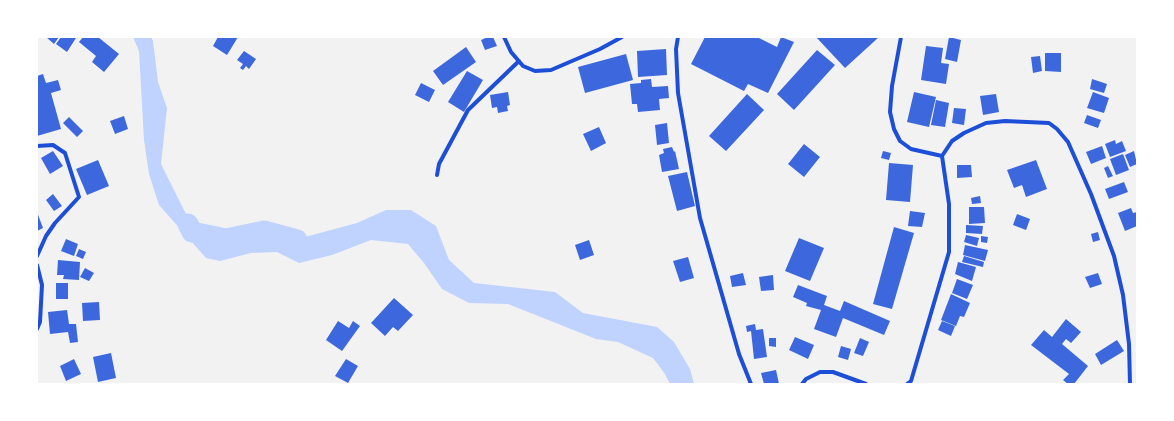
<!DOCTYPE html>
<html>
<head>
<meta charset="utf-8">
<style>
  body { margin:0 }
  #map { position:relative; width:1174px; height:421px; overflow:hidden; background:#f2f2f2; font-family:"Noto Sans",sans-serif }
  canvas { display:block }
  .frame { position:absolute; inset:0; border:38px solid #fff; pointer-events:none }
</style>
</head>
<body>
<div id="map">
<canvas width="1174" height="421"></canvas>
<div class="frame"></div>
</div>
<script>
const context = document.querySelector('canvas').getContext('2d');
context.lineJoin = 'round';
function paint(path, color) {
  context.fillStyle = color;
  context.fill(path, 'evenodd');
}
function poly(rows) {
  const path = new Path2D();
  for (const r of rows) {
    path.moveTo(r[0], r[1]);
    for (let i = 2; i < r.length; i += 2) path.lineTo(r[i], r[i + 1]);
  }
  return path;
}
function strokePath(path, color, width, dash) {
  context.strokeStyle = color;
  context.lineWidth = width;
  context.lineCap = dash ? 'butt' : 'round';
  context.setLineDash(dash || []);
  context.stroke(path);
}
const water = poly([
  [133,37,151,37,153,41,158,82,167,108,161,164,188,218,220,242,246,241,279,229,305,237,357,223,386,210,411,210,436,226,449,260,474,283,555,292,583,313,657,327,674,342,690,369,694,384,670,384,665,374,653,358,618,342,596,339,508,304,469,303,442,289,424,263,408,244,371,240,332,255,299,263,277,252,251,253,220,261,206,258,159,205,149,174,144,140,139,51]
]);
const river = poly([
  [188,224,192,232,226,239,264,231,297,240]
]);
const building = poly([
  [46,37,59,37,54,44],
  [61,37,76,38,67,52,56,44],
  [83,37,98,37,119,54,104,72,92,62,96,56,79,42],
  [218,37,238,37,227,55,213,46],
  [488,37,493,37,497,46,485,50,481,40],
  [705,37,757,37,777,47,781,37,794,42,768,93,748,84,744,91,691,64],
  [816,37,879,37,845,68],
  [949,37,961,40,957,62,945,59],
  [926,46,943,48,941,63,949,64,946,84,921,80],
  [466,47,476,62,443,85,433,71],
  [666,49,667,75,638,77,637,51],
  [817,50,835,65,794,110,777,94],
  [244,51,256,59,249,69,246,66,243,70,240,68,243,64,237,60],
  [1045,53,1061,53,1061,72,1045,71],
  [626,54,633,80,585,93,578,67],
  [1040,56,1042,71,1033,73,1031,57],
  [467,71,483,80,464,112,448,102],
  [43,74,46,83,58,80,61,90,51,93,61,129,37,136,37,76],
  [651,79,652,87,668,86,669,98,659,99,660,110,638,112,637,104,632,104,630,84,641,83,641,80],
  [1092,79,1107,84,1104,93,1090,89],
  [421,83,435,90,429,102,415,95],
  [508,92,510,105,507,106,508,111,498,113,497,107,492,108,490,95],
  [914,92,936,97,929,127,907,122],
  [1093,92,1109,98,1104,113,1087,108],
  [747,94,764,110,726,151,709,136],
  [996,94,999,112,983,115,980,96],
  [936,100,949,103,945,127,931,125],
  [954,108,966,109,964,125,952,123],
  [1087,115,1101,120,1098,128,1084,123],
  [124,116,128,129,115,134,110,121],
  [69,117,83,131,77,137,63,123],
  [667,123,669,143,657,145,655,125],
  [599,127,606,143,591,151,583,134],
  [1115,140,1116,144,1122,141,1126,151,1110,157,1105,144],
  [804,144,820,157,804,177,788,164],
  [1102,146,1106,158,1091,164,1086,152],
  [672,147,674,152,675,151,679,169,662,172,659,155,664,153,663,149],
  [53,151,63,166,50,174,41,158],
  [883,151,891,153,889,160,881,158],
  [1134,151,1137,164,1130,167,1125,155],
  [1123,154,1129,170,1116,175,1110,159],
  [98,160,109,186,87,195,76,169],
  [1036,160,1047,189,1026,197,1022,185,1014,188,1007,170],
  [889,163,913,165,910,202,886,200],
  [957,165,971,165,972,177,957,178],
  [1108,166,1113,176,1108,178,1104,168],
  [687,172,695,206,677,211,668,176],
  [1124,182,1128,192,1109,199,1105,189],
  [53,194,62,206,54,211,46,200],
  [980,196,981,203,972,204,971,198],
  [969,207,984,207,985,223,969,224],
  [1131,208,1133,213,1137,212,1137,226,1125,231,1118,213],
  [910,211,925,213,922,227,908,226],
  [37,212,43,228,37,231],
  [1017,214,1030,219,1026,230,1013,225],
  [966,225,983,226,982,234,966,233],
  [894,227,914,233,892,309,873,304],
  [1098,232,1100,240,1093,242,1091,234],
  [966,235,979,238,977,246,964,242],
  [981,236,988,237,987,243,981,242],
  [799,238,824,248,810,281,785,271],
  [66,239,78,244,74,256,61,251],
  [589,240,594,255,580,260,575,245],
  [965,245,988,250,985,261,963,255],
  [79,249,86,252,83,259,76,256],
  [964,256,984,262,983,267,962,262],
  [688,257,694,278,680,282,673,261],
  [58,260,80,262,79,280,63,279,64,275,57,275],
  [958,262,976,267,972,281,955,274],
  [85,268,94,273,89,281,80,277],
  [743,273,746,285,732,287,730,276],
  [1098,273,1102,284,1090,288,1085,277],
  [773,275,774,290,761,291,759,277],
  [957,279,973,285,967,299,952,293],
  [56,283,68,283,68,299,56,299],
  [798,285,827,296,824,305,840,311,844,301,890,321,884,335,843,318,836,337,814,329,821,310,806,306,807,303,793,297],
  [951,294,970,303,964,317,960,316,956,326,941,320],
  [394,298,413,315,398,331,393,327,385,336,371,323],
  [99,302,100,320,83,321,82,303],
  [67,310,69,324,76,324,78,342,70,343,68,332,50,334,48,312],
  [1066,319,1081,332,1071,343,1066,339,1062,344,1088,366,1074,384,1068,384,1063,380,1069,374,1031,345,1044,330,1052,337],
  [338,321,349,328,353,321,360,326,342,351,326,340],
  [942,321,955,326,951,336,938,330],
  [755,324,756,330,763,329,767,357,754,359,751,331,747,332,746,326],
  [795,337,814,345,808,359,789,350],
  [769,338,776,338,776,347,769,346],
  [860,338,869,342,863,356,854,353],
  [1117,340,1124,351,1101,365,1095,354],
  [841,346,851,349,848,360,838,357],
  [111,353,116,378,98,382,93,357],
  [74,359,81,374,66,381,60,366],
  [346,359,358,366,348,383,335,376],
  [776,370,779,384,764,384,761,373]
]);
const minor = poly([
  [504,37,511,52,523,66,535,71,551,70,600,49,622,37],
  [678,37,676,49,678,93,700,218,739,354,751,384],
  [901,37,892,86,890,112,894,129,900,141,911,149,942,156,949,204,949,252,911,381,907,384],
  [37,146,53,145,65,153,79,197,55,223,46,236,37,256],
  [942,156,952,141,964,133,986,123,1005,121,1049,123,1057,129,1068,142,1091,194,1114,256,1123,295,1129,344,1130,384],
  [437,175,439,164,468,110,519,61],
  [37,265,42,285,40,322,37,329],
  [802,384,806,379,820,372,833,372,866,384]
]);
paint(water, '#bfd3fe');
strokePath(river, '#bfd3fe', 21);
paint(building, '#3d67dc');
strokePath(minor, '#1d4ed8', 4);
</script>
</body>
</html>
